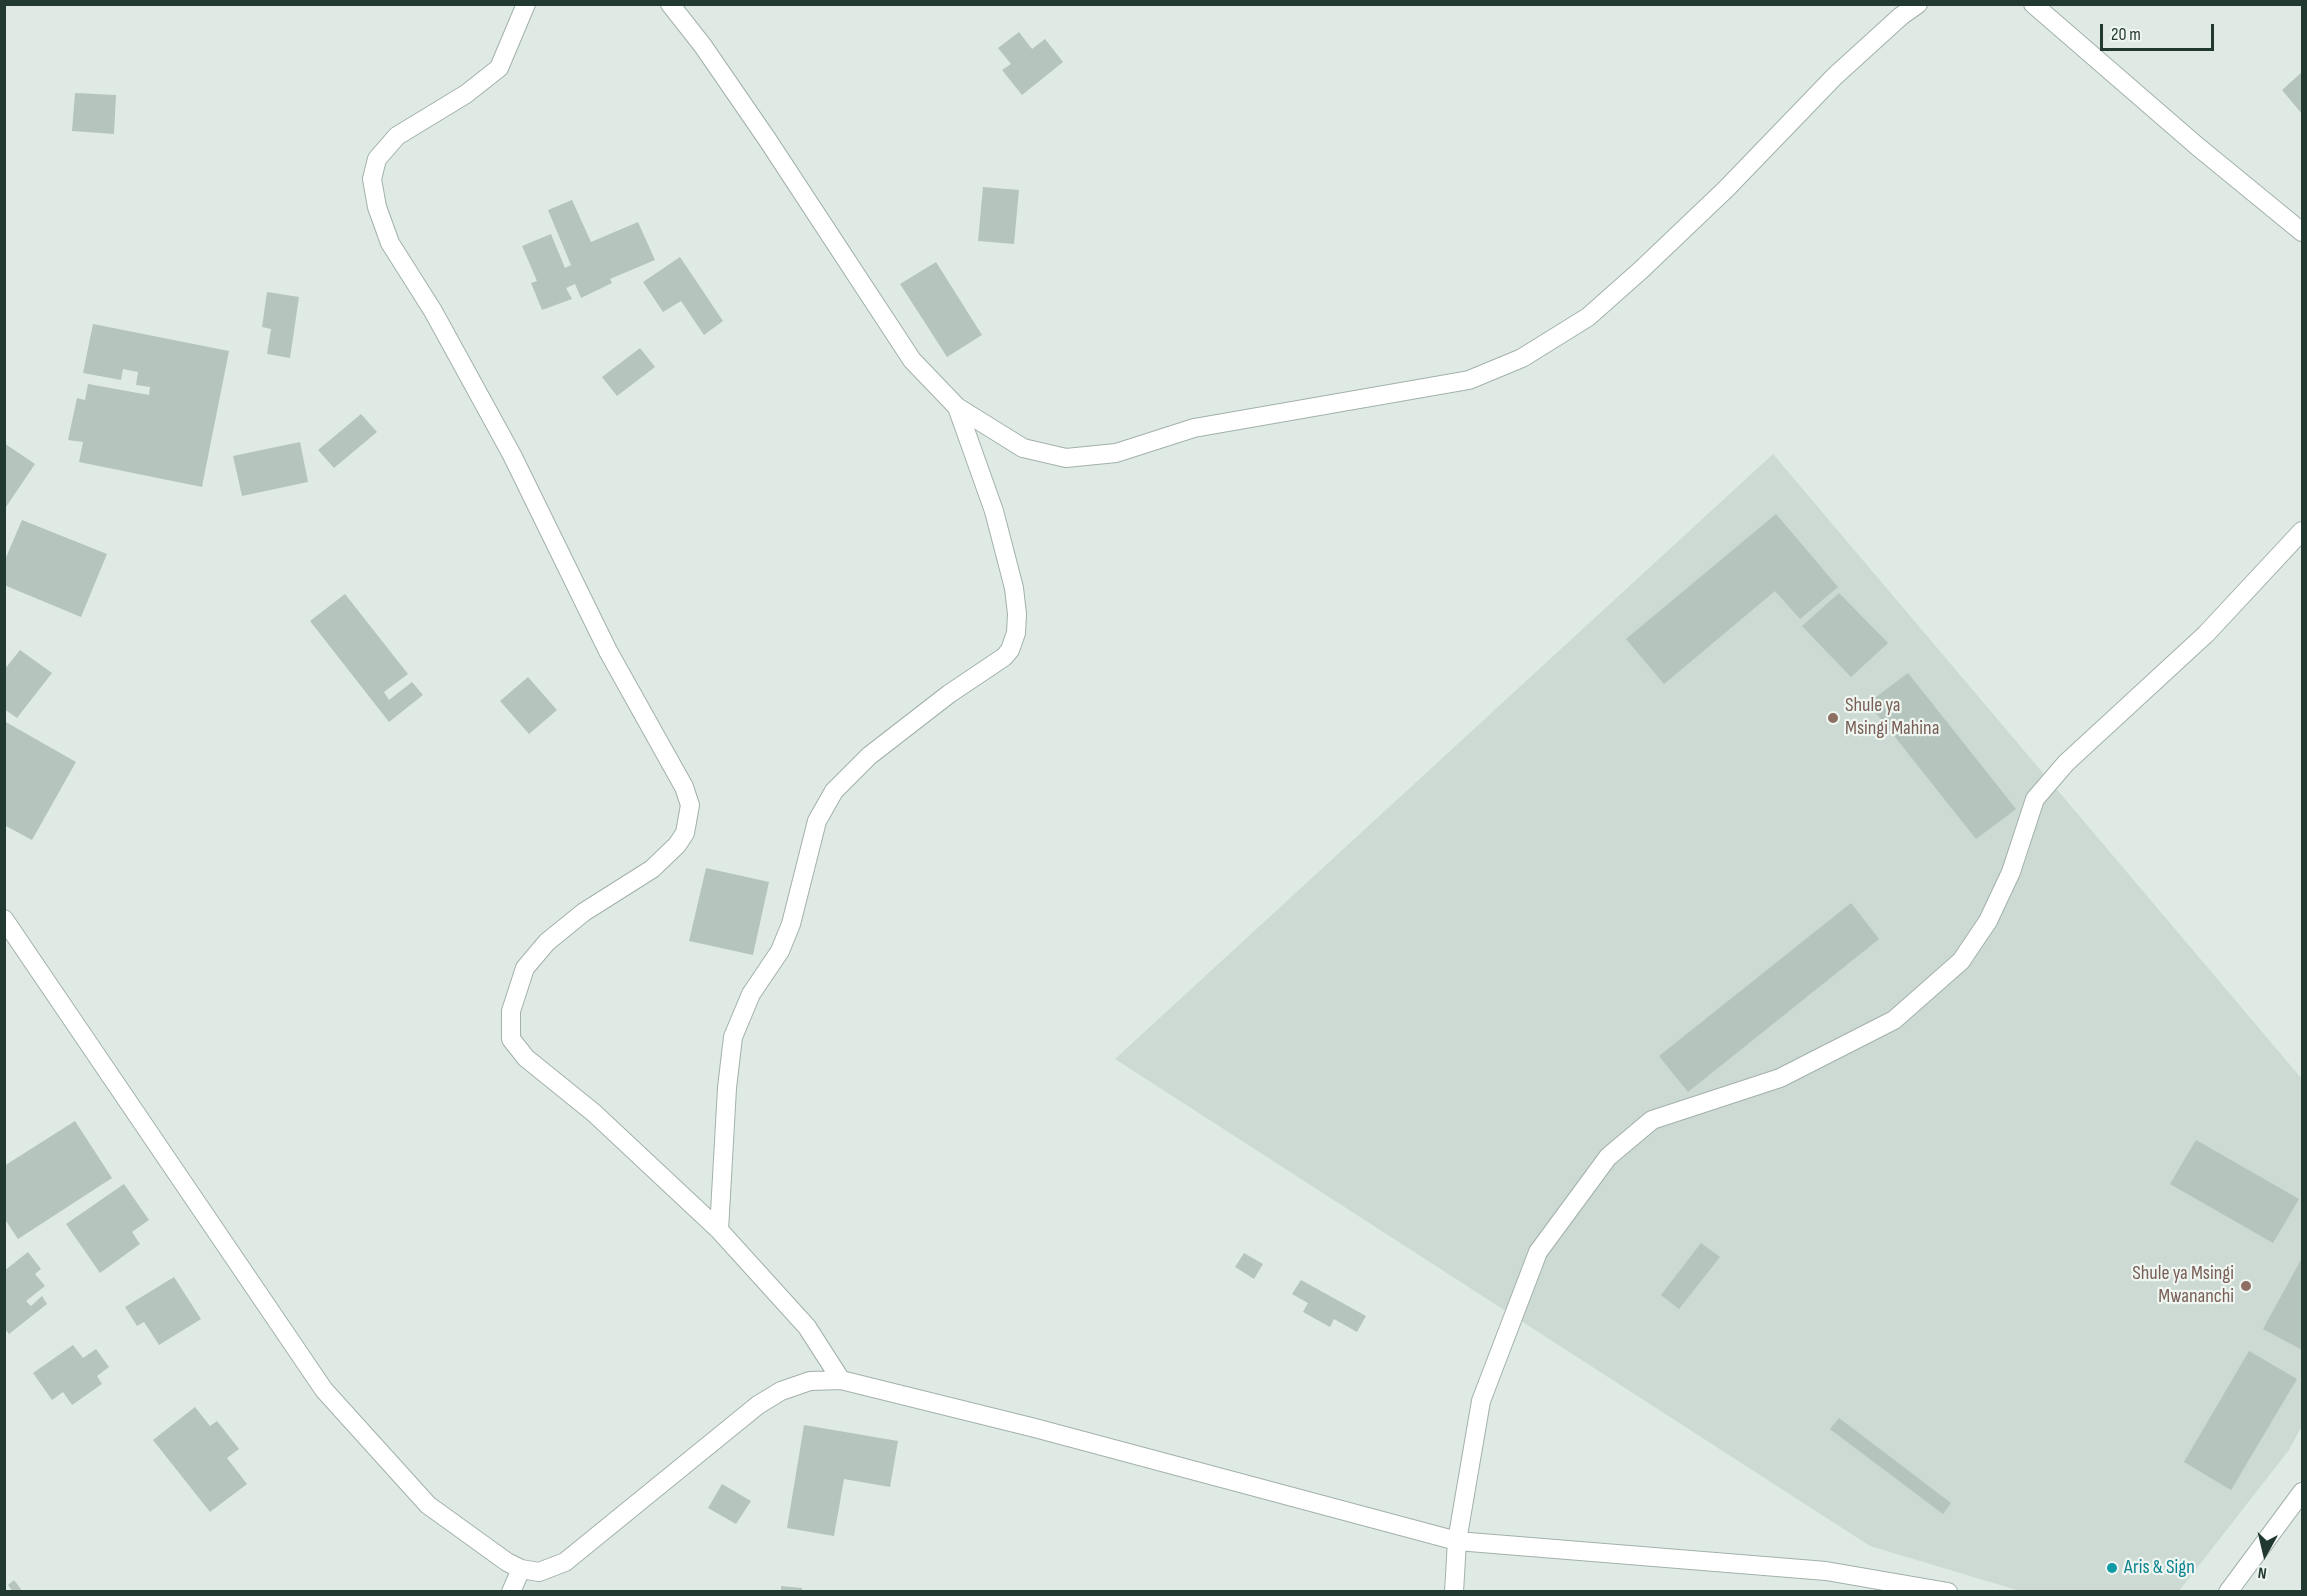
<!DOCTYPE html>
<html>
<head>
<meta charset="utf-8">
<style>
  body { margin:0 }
  #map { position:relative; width:2307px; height:1596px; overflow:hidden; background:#dfeae4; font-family:"Sofia Sans Condensed",sans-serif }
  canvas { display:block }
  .frame { position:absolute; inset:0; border:6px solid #213930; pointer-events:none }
  .north { position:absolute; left:2235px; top:1524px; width:60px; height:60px; -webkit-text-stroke:4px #eff6f2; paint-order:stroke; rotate:188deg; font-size:16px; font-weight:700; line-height:24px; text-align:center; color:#213930 }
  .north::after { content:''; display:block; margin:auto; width:21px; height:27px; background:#213930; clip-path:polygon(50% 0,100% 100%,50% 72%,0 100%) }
  .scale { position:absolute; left:2100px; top:24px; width:114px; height:27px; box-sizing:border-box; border:3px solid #213930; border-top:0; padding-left:8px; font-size:18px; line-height:21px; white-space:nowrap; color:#213930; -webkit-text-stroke:4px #eff6f2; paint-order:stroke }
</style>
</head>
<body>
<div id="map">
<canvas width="2307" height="1596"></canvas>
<div class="frame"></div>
<div class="north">N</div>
<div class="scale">20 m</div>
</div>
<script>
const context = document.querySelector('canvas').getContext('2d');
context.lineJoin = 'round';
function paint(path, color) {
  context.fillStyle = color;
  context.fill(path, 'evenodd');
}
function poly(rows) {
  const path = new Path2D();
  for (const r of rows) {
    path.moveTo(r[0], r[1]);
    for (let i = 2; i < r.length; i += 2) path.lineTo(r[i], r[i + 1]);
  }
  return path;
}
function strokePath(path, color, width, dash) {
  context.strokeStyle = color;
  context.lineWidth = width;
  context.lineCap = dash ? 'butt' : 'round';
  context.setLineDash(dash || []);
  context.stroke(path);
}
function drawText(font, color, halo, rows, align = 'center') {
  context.font = font + ' "Sofia Sans Condensed",sans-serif';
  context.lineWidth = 4.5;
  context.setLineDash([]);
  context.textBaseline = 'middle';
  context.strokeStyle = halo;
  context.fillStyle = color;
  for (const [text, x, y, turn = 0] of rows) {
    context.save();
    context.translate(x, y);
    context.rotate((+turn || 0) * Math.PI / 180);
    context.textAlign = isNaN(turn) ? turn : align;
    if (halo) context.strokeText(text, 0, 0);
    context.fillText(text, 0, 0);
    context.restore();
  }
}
const built = poly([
  [1773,454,2302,1079,2302,1426,2289,1450,2179,1591,2020,1591,1870,1546,1115,1059]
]);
const building = poly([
  [1019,32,1032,49,1045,39,1063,62,1022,95,1002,70,1011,64,998,48],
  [2302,72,2302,114,2282,90],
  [75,93,116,95,114,134,72,131],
  [983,187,1019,190,1014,244,978,241],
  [572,200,591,242,638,222,655,260,610,279,612,283,581,298,575,284,566,288,572,299,542,310,531,283,537,281,522,246,551,234,565,268,571,265,548,210],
  [680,257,723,321,704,335,681,301,663,312,643,282],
  [936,262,982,335,947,357,900,284],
  [267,292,299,297,290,358,267,354,271,329,262,327],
  [93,324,229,351,202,487,79,462,83,442,68,440,77,398,85,400,88,384,149,395,150,387,136,385,138,372,123,369,121,380,83,373],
  [640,348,655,367,617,396,602,377],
  [361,414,377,432,334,468,318,450],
  [300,442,308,482,242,496,233,456],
  [4,443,35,464,4,510],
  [1776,514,1838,587,1800,619,1775,591,1664,684,1626,639],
  [22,520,107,554,81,617,4,585,4,562],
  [1839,593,1888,643,1851,677,1802,626],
  [345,594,408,674,384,692,389,700,412,682,423,695,389,722,310,621],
  [20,650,52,673,17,718,4,709,4,670],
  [1908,673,2016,809,1976,839,1868,703],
  [528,677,557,710,529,734,500,701],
  [4,721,76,762,32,840,4,825],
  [706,868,769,882,753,955,689,941],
  [1851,903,1879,939,1688,1092,1659,1056],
  [75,1121,112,1178,18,1239,4,1218,4,1166],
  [2196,1140,2299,1199,2273,1243,2170,1184],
  [124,1184,149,1220,132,1232,140,1244,100,1273,66,1224],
  [1701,1243,1720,1257,1679,1309,1661,1295],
  [28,1252,41,1269,35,1274,45,1286,26,1301,31,1306,42,1296,47,1304,9,1334,4,1328,4,1271],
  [1244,1253,1263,1264,1254,1279,1235,1267],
  [2302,1258,2302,1350,2263,1329],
  [174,1277,201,1319,159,1345,144,1322,137,1326,125,1307],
  [1301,1280,1366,1316,1357,1332,1334,1319,1330,1327,1303,1312,1308,1303,1292,1294],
  [73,1345,83,1358,96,1349,109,1367,97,1376,102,1384,72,1405,63,1392,52,1400,33,1373],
  [2249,1351,2297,1379,2231,1490,2184,1462],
  [195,1407,210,1426,217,1421,239,1449,227,1458,247,1484,210,1512,153,1440],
  [1839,1418,1951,1503,1943,1514,1830,1429],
  [804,1425,898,1441,890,1487,844,1479,834,1536,787,1528],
  [722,1484,751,1501,736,1524,708,1508],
  [14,1580,23,1592,13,1592,8,1585],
  [781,1586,802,1588,802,1592,781,1592]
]);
const minor = poly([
  [526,4,499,68,466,94,397,136,377,159,372,179,377,207,390,243,433,311,512,455,608,651,684,787,690,805,685,833,677,845,652,869,584,912,547,942,525,968,511,1011,511,1039,526,1058,594,1113,719,1230,807,1327,841,1380],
  [670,4,703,46,767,139,912,360,957,407,1023,448,1066,458,1116,453,1194,428,1469,380,1522,358,1588,317,1641,270,1726,189,1835,76,1901,16,1918,4],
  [2033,4,2197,146,2302,232],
  [4,919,324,1390,428,1505,507,1562,521,1569,539,1572,565,1562,758,1405,781,1391,810,1381,841,1380,1035,1428,1457,1541,1826,1571,1948,1592],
  [719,1230,727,1088,733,1037,751,994,780,951,791,924,817,821,834,791,869,756,949,694,1004,657,1010,650,1016,633,1017,614,1014,588,994,511,957,407],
  [511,1592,521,1569],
  [1454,1592,1457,1541,1481,1401,1538,1252,1608,1157,1652,1120,1780,1078,1894,1020,1961,961,1988,921,2011,872,2035,799,2066,763,2206,634,2302,531],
  [2228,1592,2302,1492]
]);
const markers = [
  [1833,718,6,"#8d6e63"],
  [2246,1286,6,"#8d6e63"],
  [2112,1568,6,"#0f9aa8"]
];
const educationNames = [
  ["Shule ya",1845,706],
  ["Msingi Mahina",1845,729],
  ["Shule ya Msingi",2234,1274,"right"],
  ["Mwananchi",2234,1297,"right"]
];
const cultureNames = [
  ["Aris & Sign",2124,1568]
];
paint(built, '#cdd9d3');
paint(building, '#b5c4bd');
strokePath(minor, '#a2b1aa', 20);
strokePath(minor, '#fff', 18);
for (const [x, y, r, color] of markers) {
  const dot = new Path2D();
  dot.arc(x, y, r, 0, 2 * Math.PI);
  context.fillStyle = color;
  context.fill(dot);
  strokePath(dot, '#eff6f2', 2);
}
drawText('20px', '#785e54', '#eff6f2', educationNames, 'left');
drawText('20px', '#0d838f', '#eff6f2', cultureNames, 'left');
</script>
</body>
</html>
